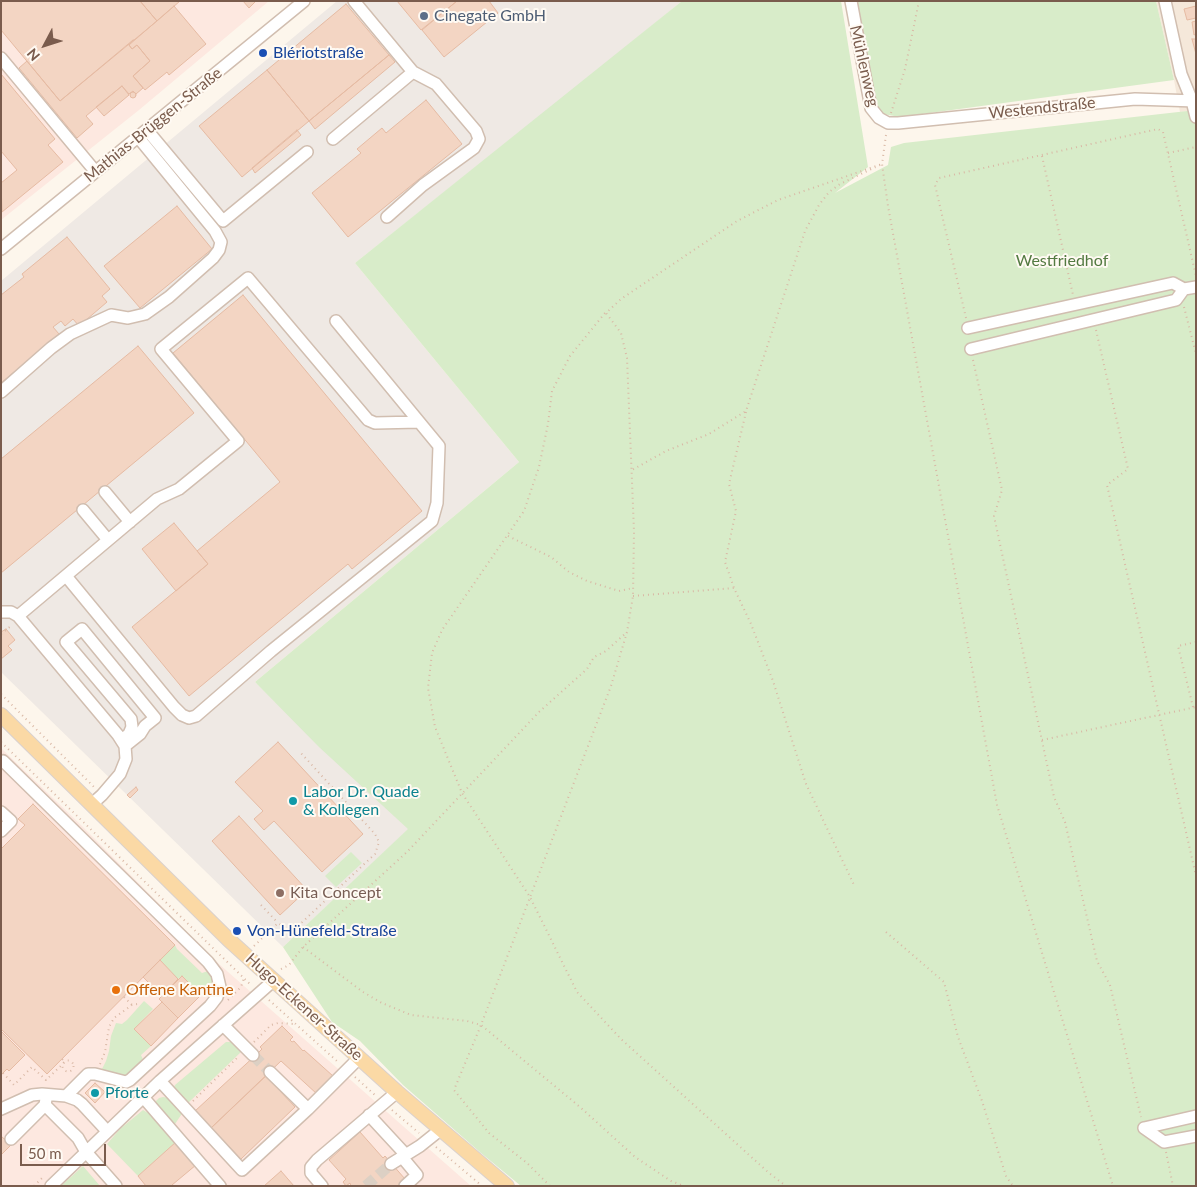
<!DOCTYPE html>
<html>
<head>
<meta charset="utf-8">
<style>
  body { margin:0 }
  #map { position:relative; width:1197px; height:1187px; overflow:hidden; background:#fdf6ec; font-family:Lato,sans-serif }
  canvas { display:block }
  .frame { position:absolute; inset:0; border:2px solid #7a5c4d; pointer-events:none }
  .north { position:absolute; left:20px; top:20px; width:50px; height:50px; -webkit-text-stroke:4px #fffaf3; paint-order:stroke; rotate:230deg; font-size:14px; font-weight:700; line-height:20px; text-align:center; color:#7a5c4d }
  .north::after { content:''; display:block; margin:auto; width:18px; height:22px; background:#7a5c4d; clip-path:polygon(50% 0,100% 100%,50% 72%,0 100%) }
  .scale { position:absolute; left:20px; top:1144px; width:86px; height:22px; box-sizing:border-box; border:2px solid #7a5c4d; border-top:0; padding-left:6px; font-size:15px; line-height:18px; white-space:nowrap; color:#7a5c4d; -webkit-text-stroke:4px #fffaf3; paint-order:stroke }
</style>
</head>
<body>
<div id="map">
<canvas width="1197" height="1187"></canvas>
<div class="frame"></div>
<div class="north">N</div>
<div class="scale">50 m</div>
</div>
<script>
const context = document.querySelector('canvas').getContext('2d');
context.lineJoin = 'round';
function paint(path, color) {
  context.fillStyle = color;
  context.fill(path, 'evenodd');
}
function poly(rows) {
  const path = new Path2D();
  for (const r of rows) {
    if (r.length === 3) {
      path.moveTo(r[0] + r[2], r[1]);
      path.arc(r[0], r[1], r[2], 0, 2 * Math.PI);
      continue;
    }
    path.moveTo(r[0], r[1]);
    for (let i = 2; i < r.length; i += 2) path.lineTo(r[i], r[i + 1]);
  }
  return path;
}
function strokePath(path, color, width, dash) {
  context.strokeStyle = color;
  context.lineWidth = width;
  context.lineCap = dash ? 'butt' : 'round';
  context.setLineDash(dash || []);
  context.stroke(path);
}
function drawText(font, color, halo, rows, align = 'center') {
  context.font = font + ' Lato,sans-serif';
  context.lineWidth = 4;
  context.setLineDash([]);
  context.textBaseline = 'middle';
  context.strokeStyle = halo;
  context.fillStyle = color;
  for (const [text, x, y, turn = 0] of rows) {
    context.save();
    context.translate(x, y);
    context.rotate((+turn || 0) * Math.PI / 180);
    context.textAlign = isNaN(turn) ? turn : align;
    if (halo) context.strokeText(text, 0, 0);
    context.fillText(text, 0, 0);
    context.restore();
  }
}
const residential = poly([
  [1156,1,1196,1,1196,110,1180,112,1174,80]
]);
const commercial = poly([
  [1,1,269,1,139,110,1,220],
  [1,748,81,825,219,964,471,1186,1,1186]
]);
const industrial = poly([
  [337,1,682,1,597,71,355,263,519,462,255,682,409,829,283,947,1,672,1,281]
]);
const green = poly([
  [682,1,841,1,868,167,835,193,888,165,891,147,904,143,1196,110,1196,1186,521,1186,481,1153,403,1085,360,1041,332,1022,283,947,408,829,319,747,255,682,519,462,355,263],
  [856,1,1156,1,1174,80,900,117,883,114,875,103],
  [351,852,362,863,336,887,325,876],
  [175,945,177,949,202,973,211,970,215,983,208,983,201,995,182,976,178,979,160,960],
  [144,1001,153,1009,134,1029,151,1046,141,1055,144,1062,126,1077,101,1071,106,1061,109,1051,111,1036,116,1023,122,1024,127,1020],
  [226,1042,233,1042,242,1051,187,1104,173,1089,175,1085],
  [163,1097,169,1098,183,1112,173,1127,156,1103,156,1101,159,1098],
  [143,1110,153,1116,176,1142,138,1176,107,1144,120,1129],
  [83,1166,100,1186,61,1186]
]);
const building = poly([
  [1,1,140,1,157,21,60,101,1,30,1,1],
  [140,1,180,1,157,21,140,1],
  [243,1,256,1,249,8,243,1],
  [397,1,457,1,421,30,397,1],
  [457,1,489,1,498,13,444,57,422,30,457,1],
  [346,4,389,55,309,121,267,70,346,4],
  [174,6,206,44,169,75,167,72,145,90,133,76,150,61,137,45,132,49,129,45,174,6],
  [1196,6,1196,18,1187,20,1184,9,1196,6],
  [1196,21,1196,34,1194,35,1192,22,1196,21],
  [1192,39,1196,39,1196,54,1192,39],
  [133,40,129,45,132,49,137,45,150,61,133,76,143,88,136,94,133,91,129,94,122,86,86,116,93,124,77,138,19,68,27,61,60,101,133,40],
  [389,55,395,62,315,129,309,121,389,55],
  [267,70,309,121,242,177,199,126,267,70],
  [1,74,55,139,48,145,63,162,2,212,1,183,17,170,1,151,1,74],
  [122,86,129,95,104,116,96,107,122,86],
  [133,95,3],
  [426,100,462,144,348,237,312,193,361,153,357,149,382,128,386,133,426,100],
  [297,130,301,135,255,173,252,168,297,130],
  [177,206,212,249,140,308,104,266,177,206],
  [67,237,110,289,102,296,107,302,79,326,73,319,65,326,61,321,53,327,59,334,1,383,1,295,24,277,22,274,67,237],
  [243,295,422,511,352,569,348,564,189,696,132,627,208,564,197,551,280,482,173,353,243,295],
  [138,346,194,413,1,573,1,459,138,346],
  [174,523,208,564,176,591,142,549,174,523],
  [6,629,15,640,8,646,12,650,1,659,1,632,6,629],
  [278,742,363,834,322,872,274,821,264,830,254,819,263,811,235,782,278,742],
  [136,787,138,790,130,798,127,795,136,787],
  [33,804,175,945,47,1074,1,1029,1,849,25,825,18,819,33,804],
  [239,816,307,890,280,915,212,841,239,816],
  [160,960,178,979,162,996,143,977,160,960],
  [182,976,201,995,178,1018,159,999,182,976],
  [162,1002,178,1018,151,1046,134,1029,162,1002],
  [282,1026,293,1037,290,1040,292,1042,294,1041,303,1051,304,1050,333,1076,317,1094,281,1061,211,1128,195,1111,258,1053,262,1049,260,1047,282,1026],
  [1,1031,25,1055,9,1071,7,1069,1,1075,1,1031],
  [266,1076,295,1107,241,1159,211,1128,266,1076],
  [95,1083,105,1092,95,1103,85,1093,95,1083],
  [360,1132,383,1158,385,1156,405,1179,398,1186,351,1186,350,1183,346,1186,343,1182,346,1179,329,1160,360,1132],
  [1,1136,11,1145,1,1155,1,1136],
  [176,1142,196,1165,172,1185,173,1186,146,1186,138,1176,176,1142],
  [281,1171,294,1186,264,1186,281,1171]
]);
const minorTunnel = poly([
  [253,1055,270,1072],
  [366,1186,391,1164]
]);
const path = poly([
  [891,113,905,69,919,1],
  [886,135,882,164,888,206,997,805,1113,1186],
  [1168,153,1196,147],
  [1042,156,1073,295],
  [1184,307,1196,354],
  [605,313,570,356,552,391,548,424,539,467,524,511,442,630,432,653,428,688,435,727,462,793,530,897,577,992,621,1039,769,1173,786,1186],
  [966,318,935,185,939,178,1158,129,1163,132,1196,276],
  [1096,330,1128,469,1107,485,1196,876],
  [973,360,1002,490,994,516,1054,797,1065,822,1097,961,1110,985,1141,1117],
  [746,412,729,484,736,511,725,562,734,588,751,624,773,681,806,784,854,885],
  [508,536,551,557,569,572,587,581,619,591,633,588],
  [633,596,734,588],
  [1,634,11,626],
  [1,694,95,788],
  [1193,707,1178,646,1196,642],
  [1042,740,1196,707],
  [1,742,252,986],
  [261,905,278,923],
  [886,932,944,982,958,1037,982,1101,1006,1176,1013,1186],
  [254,946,278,923,287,928,297,927,375,854,379,842,375,834,300,752],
  [303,947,363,992,382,1003,411,1015,467,1021,481,1025,580,1107,635,1157,671,1181,684,1186],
  [281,969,289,965,303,947,407,852,539,712,587,669,594,657,606,651,627,632],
  [124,997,132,1005],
  [228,1000,241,987,244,978],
  [269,1000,338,1062],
  [254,1042,271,1025,278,1023,294,1024],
  [68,1066,5.5],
  [100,1064,105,1052,109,1027,114,1018,132,1005,137,1004],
  [3,1073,14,1085,32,1067,46,1080,65,1062,62,1059],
  [355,1077,375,1095],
  [193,1101,238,1057],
  [392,1110,419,1133],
  [436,1147,482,1186],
  [1166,1152,1173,1186],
  [34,1186,42,1178],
  [550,1186,527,1163,489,1133,454,1090,481,1025,611,686,627,632,633,596,634,531,627,358,621,333,606,313,621,299,737,221,778,200,882,164,840,184,829,192,819,205,805,231,746,411,709,434,666,451,632,470]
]);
const minor = poly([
  [851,1,871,108,879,118,888,123,898,123,1135,99,1196,101],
  [1165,1,1181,74,1192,101,1196,117],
  [1,58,95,171],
  [147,130,223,221,307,152],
  [333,139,413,72,354,1],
  [387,217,423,185,474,148,479,139,476,131,436,84,413,72],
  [1,249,304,1],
  [968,328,1173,283,1184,289,1196,287],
  [971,349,1176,300,1184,289],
  [1,392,51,348,70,334,111,315,128,318,145,314,169,297,213,258,219,250,221,242,215,231,138,137],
  [105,492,130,522],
  [83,510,108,540],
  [66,576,174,707,182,715,189,718,196,716,271,651,432,521,437,503,439,446,336,321],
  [1,612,11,612,18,616,118,735,125,746,126,759,120,774,102,795,92,804],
  [18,616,157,499,179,489,238,441,161,349,248,278,368,420,375,423,419,422],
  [122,740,129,734,132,727,131,719,66,642,82,629,155,718,145,726,140,734,125,746],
  [1,762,3,761,208,962,217,974,220,987,217,997,210,1006,130,1080,126,1082,95,1074,88,1074,66,1096],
  [1,812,11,821,1,831],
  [223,1025,253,1055],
  [160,1081,242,1170,308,1109,270,1072],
  [143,1097,220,1186],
  [45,1105,78,1138,86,1152,116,1186],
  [1,1109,32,1095,42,1094,66,1096,77,1100,82,1104,107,1131],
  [308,1109,359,1058],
  [369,1115,406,1155],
  [1144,1128,1164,1142,1196,1136],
  [1144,1128,1196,1116],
  [11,1139,45,1105,46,1099],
  [402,1157,417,1175,405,1186],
  [391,1164,420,1146,440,1130],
  [51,1186,160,1081,273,981],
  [322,1186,311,1173,311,1167,317,1160,397,1092]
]);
const major = poly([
  [1,715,229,940,397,1092,507,1186]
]);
const markers = [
  [424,16,5,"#5c6f8a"],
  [263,53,5,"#1a4fb4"],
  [293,801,5,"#0f9aa8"],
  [280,893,5,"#8d6e63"],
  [237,931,5,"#1a4fb4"],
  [116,990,5,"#e8710a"],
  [95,1093,5,"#0f9aa8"]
];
const serviceNames = [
  ["Cinegate GmbH",434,16]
];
const transitNames = [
  ["Blériotstraße",273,53],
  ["Von-Hünefeld-Straße",247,931]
];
const streetNames = [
  ["Mühlenweg",864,66,77],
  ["Westendstraße",1042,108,-6],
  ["Mathias-Brüggen-Straße",153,125,-39],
  ["Hugo-Eckener-Straße",304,1007,42]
];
const parkNames = [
  ["Westfriedhof",1062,261]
];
const cultureNames = [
  ["Labor Dr. Quade",303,792],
  ["& Kollegen",303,810],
  ["Pforte",105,1093]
];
const educationNames = [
  ["Kita Concept",290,893]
];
const foodNames = [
  ["Offene Kantine",126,990]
];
paint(residential, '#f5e8da');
paint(commercial, '#fde8e0');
paint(industrial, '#efe9e4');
paint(green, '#d8ecc9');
paint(building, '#f3d5c3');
strokePath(building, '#e6bba3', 1);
strokePath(minorTunnel, '#dcd0c4', 11, [11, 5.5]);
strokePath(minor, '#d1beb0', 14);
strokePath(major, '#dad1cd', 16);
strokePath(path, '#d9b8a5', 2, [1, 4]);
strokePath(minor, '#fff', 11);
strokePath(major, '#fbd9a5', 14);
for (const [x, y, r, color] of markers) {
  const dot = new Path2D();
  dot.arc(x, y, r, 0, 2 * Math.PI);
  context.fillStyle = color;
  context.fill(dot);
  strokePath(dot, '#fffaf3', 2);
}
drawText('16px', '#4e5e75', '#fffaf3', serviceNames, 'left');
drawText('16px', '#164399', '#fffaf3', transitNames, 'left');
drawText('16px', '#7a5c4d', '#fffaf3', streetNames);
drawText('16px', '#537a41', '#fffaf3', parkNames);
drawText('16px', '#0d838f', '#fffaf3', cultureNames, 'left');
drawText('16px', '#785e54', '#fffaf3', educationNames, 'left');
drawText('16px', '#c56008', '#fffaf3', foodNames, 'left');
</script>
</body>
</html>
